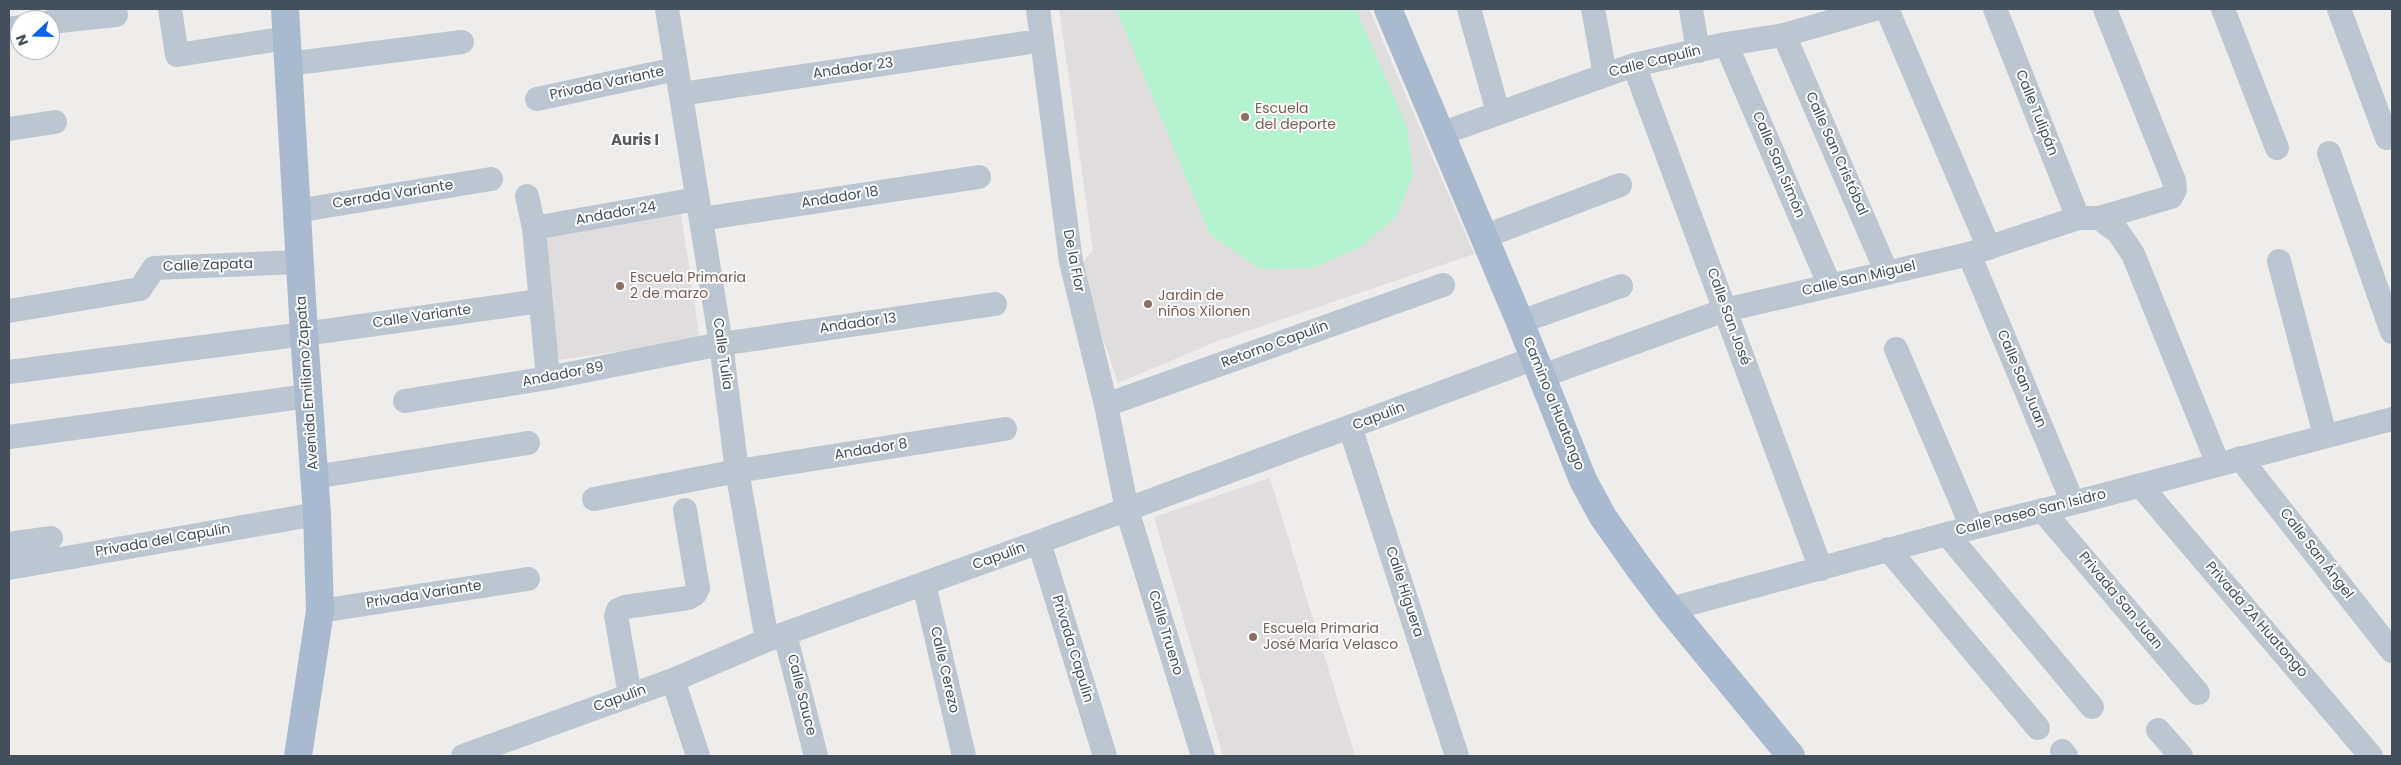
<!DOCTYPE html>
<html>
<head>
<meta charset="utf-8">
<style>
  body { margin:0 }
  #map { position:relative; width:2401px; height:765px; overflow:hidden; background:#efecec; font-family:Poppins,sans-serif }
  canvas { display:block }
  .frame { position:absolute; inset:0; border:10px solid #434f5b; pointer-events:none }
  .north { position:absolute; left:10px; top:10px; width:50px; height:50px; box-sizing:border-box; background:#fff; border:1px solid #b4b9bd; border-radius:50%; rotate:249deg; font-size:14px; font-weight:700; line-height:20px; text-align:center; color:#434f5b }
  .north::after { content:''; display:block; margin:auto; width:18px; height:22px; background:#0863ed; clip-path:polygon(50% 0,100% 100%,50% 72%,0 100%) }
</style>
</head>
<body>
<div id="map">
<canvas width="2401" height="765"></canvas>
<div class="frame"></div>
<div class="north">N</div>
</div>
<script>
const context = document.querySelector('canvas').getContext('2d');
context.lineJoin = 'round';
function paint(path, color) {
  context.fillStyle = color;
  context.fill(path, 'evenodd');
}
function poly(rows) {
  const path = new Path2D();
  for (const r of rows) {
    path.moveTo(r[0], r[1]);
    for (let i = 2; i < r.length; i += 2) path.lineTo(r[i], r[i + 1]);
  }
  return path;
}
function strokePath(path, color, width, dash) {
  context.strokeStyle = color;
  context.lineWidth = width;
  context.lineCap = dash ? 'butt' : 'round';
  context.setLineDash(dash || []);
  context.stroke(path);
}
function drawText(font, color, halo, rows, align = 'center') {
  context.font = font + ' Poppins,sans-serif';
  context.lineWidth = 4;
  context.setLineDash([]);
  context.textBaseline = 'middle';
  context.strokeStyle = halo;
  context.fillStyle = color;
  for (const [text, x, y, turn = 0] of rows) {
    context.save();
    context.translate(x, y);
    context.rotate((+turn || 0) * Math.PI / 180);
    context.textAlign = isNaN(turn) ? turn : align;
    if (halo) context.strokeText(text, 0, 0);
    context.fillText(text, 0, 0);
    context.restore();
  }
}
const education = poly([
  [1059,9,1369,9,1474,254,1218,341,1118,383,1079,267,1093,250],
  [681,214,700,340,558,360,542,233],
  [1270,478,1355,756,1223,756,1154,517]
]);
const green = poly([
  [1116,9,1356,9,1408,129,1413,176,1396,217,1361,247,1312,268,1260,269,1210,235]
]);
const minor = poly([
  [170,9,177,55,287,38],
  [667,9,721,344,737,471,767,640],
  [1038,9,1071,262,1106,405,1127,510,1203,756],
  [1469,9,1498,112],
  [1593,9,1605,74],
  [1691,9,1698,51],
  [1887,9,1989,248],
  [1995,9,2078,218],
  [2223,9,2277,148],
  [2339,9,2387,138],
  [50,22,116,15],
  [9,29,20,27],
  [1784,35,1887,273],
  [1726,44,1830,286],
  [288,64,462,42],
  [1634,65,1821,569],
  [681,94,1025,43],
  [537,99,676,69],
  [9,129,55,122],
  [1440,134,1634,65,1726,44,1784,35,1875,9],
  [2329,153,2392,332],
  [527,196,534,228,548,378],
  [296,211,491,179],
  [2099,218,2118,232,2133,254,2218,464],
  [701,219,979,177],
  [534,228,697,199],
  [1483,237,1620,185],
  [1969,254,2073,503],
  [2279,261,2325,435],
  [9,311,140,289,154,268,300,262],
  [1520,322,1621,286],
  [1896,349,1972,527],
  [9,372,304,334,540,301],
  [1542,376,1725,310,1969,254,2078,218,2099,218,2171,197,2175,190,2174,181,2105,9],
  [405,401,548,378,721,344,995,304],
  [1106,405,1443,285],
  [1350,427,1457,756],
  [9,437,308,396],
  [2240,458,2392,651],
  [314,477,528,443],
  [2140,485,2371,756],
  [594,499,737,471,1005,429],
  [2042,510,2198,693],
  [1947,534,2092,707],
  [1039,542,1105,756],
  [9,544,51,538],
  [1888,549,2038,728],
  [9,568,317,514],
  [924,584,964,756],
  [1670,609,1947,534,2073,503,2392,419],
  [320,611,528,579],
  [785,634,816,756],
  [673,680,698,756],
  [630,695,616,616,618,610,625,607,688,598,695,594,698,588,685,510],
  [2158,730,2181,756],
  [2062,751,2066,756],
  [463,756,673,680,767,640,1039,542,1535,358]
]);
const major = poly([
  [285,9,304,334,317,514,320,611,298,756],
  [1388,9,1520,322,1583,480,1603,517,1639,568,1670,609,1791,756]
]);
const markers = [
  [1245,117,5,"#8d6e63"],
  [620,286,5,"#8d6e63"],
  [1148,304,5,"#8d6e63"],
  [1253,637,5,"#8d6e63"]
];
const streetNames = [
  ["Calle Capulín",1655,62,-14],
  ["Andador 23",853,69,-8],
  ["Privada Variante",607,84,-12],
  ["Calle Tulipán",2036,113,68],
  ["Calle San Cristóbal",1836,154,66],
  ["Calle San Simón",1778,165,67],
  ["Cerrada Variante",393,195,-9],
  ["Andador 18",840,198,-9],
  ["Andador 24",616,214,-10],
  ["De la Flor",1073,261,79],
  ["Calle Zapata",208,266,-2],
  ["Calle San Miguel",1859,279,-13],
  ["Calle Variante",422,317,-8],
  ["Calle San José",1728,317,70],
  ["Andador 13",858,324,-8],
  ["Retorno Capulín",1275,345,-20],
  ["Calle Tulia",722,354,82],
  ["Andador 89",563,375,-11],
  ["Calle San Juan",2021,379,67],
  ["Avenida Emiliano Zapata",308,383,-94],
  ["Camino a Huatongo",1553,404,68],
  ["Capulín",1379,417,-21],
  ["Andador 8",871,450,-9],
  ["Calle Paseo San Isidro",2031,513,-14],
  ["Privada del Capulín",163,541,-10],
  ["Calle San Ángel",2316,554,52],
  ["Capulín",999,557,-20],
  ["Calle Higuera",1404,592,72],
  ["Privada Variante",424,595,-9],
  ["Privada San Juan",2120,601,50],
  ["Privada 2A Huatongo",2256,620,49],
  ["Calle Trueno",1165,633,73],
  ["Privada Capulín",1072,649,73],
  ["Calle Cerezo",944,670,77],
  ["Calle Sauce",801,695,76],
  ["Capulín",620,699,-20]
];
const educationNames = [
  ["Escuela",1255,109],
  ["del deporte",1255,125],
  ["Escuela Primaria",630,278],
  ["2 de marzo",630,294],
  ["Jardin de",1158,296],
  ["niños Xilonen",1158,312],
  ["Escuela Primaria",1263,629],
  ["José María Velasco",1263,645]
];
const neighbourhoodNames = [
  ["Auris I",635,141]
];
paint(education, '#e0ddde');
paint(green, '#b5f2cf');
strokePath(minor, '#bbc6d0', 24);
strokePath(major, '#a9bace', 28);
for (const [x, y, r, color] of markers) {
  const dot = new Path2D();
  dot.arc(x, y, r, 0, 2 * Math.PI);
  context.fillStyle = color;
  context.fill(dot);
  strokePath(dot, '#fff', 2);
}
drawText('14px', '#434f5b', '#fff', streetNames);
drawText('14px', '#785e54', '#fff', educationNames, 'left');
drawText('bold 15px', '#585c62', '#fff', neighbourhoodNames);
</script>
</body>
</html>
